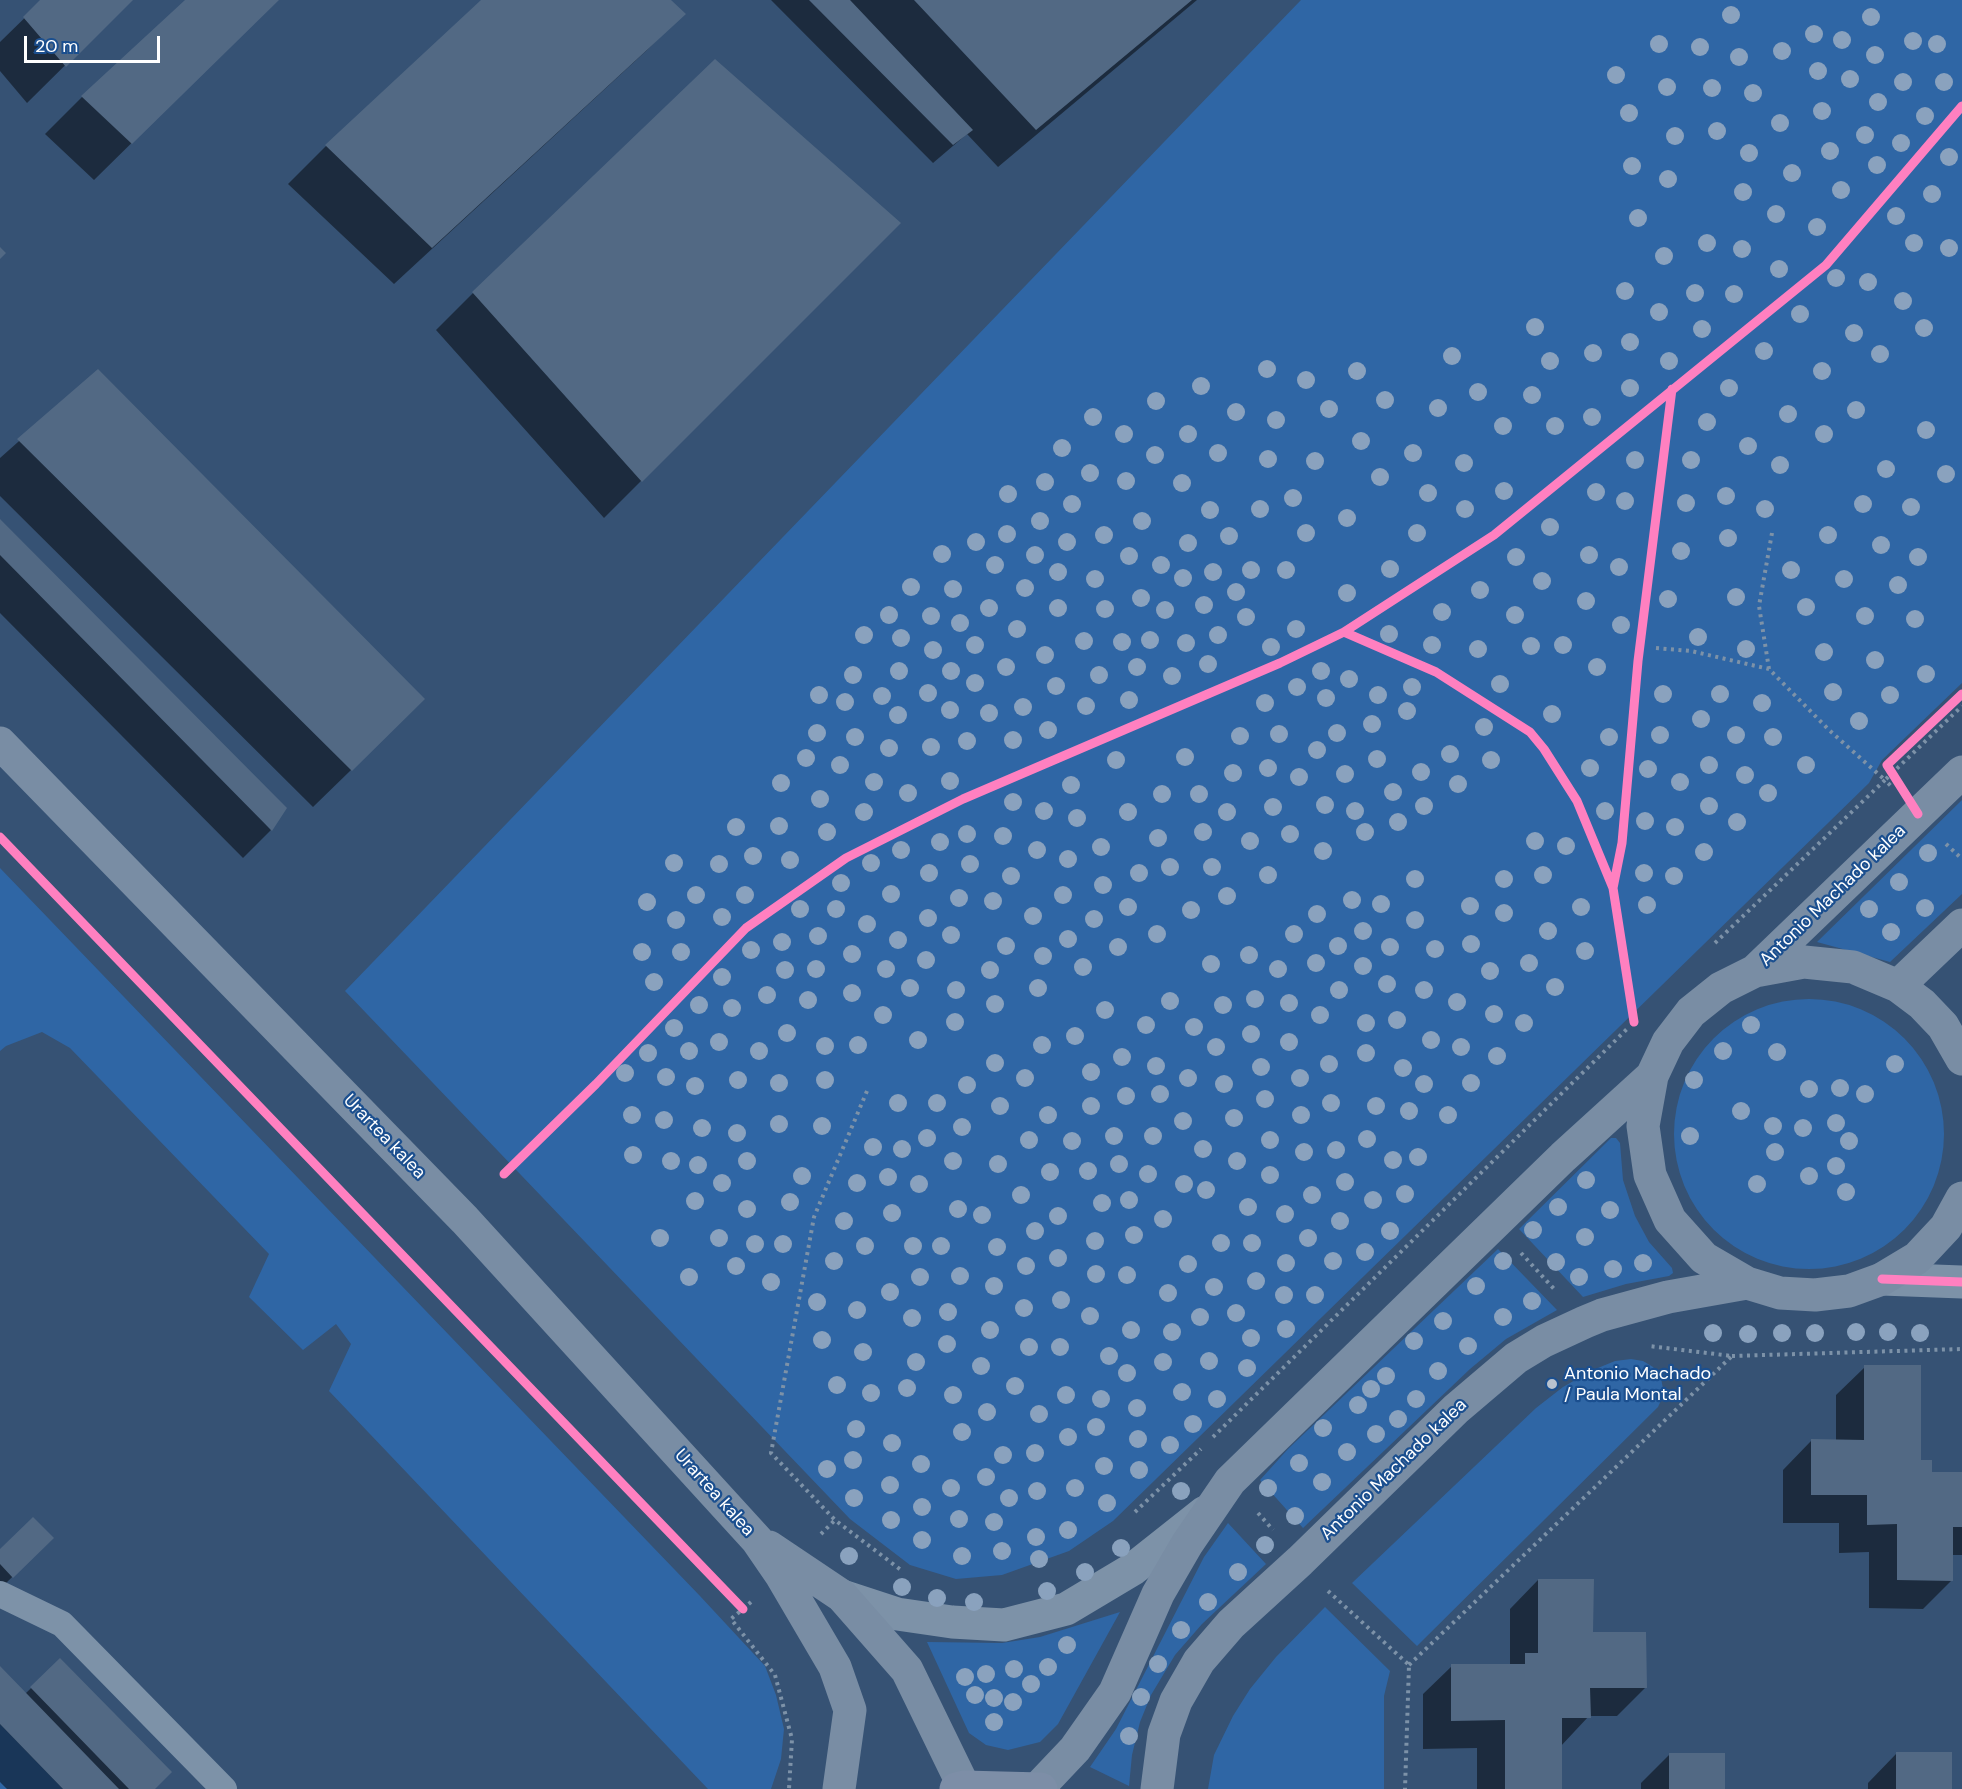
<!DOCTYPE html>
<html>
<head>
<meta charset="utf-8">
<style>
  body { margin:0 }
  #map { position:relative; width:1962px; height:1789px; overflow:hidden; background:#365274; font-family:"DM Sans",sans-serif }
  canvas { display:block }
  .scale { position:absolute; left:24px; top:36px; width:136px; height:27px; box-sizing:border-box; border:3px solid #fff; border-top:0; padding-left:8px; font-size:18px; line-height:21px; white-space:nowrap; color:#fff; -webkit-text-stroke:4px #1b4f8f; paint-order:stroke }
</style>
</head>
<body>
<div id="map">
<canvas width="1962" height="1789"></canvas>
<div class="scale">20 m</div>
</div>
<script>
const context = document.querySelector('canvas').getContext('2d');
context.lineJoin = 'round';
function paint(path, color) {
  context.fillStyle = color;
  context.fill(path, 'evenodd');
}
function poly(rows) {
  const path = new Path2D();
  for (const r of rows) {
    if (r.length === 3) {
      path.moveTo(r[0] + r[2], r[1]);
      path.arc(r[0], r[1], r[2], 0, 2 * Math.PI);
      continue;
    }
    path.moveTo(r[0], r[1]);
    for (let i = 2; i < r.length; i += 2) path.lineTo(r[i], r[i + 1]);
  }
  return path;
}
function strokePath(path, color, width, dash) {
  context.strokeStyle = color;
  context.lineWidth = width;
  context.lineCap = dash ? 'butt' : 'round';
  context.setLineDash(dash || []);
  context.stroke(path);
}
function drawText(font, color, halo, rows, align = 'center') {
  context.font = font + ' "DM Sans",sans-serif';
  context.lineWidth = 4.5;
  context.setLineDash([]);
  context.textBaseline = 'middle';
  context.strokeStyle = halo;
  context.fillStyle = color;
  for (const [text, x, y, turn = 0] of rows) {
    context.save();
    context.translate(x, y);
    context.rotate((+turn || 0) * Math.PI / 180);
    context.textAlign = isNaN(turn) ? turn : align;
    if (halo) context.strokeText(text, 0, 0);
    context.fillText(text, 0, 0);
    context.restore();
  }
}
const green = poly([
  [1301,0,1962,0,1962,683,1882,760,1869,783,1113,1521,1069,1551,1002,1575,956,1579,910,1565,850,1519,345,991],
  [1962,800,1962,894,1890,962,1817,942],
  [0,868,700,1596,765,1666,776,1695,784,1729,781,1759,771,1789,708,1789,329,1391,351,1344,336,1324,303,1350,249,1297,269,1254,70,1048,42,1032,6,1046,0,1051],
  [1809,1134,135],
  [1611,1138,1616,1138,1620,1143,1623,1180,1635,1216,1649,1242,1672,1268,1673,1273,1669,1276,1626,1284,1583,1297,1519,1229],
  [1498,1249,1557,1310,1506,1339,1470,1369,1303,1528,1260,1480,1288,1449],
  [1631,1359,1643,1361,1653,1367,1661,1378,1664,1394,1658,1407,1417,1646,1352,1583,1536,1408,1563,1387,1593,1370,1615,1361],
  [1228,1523,1266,1564,1202,1624,1175,1655,1151,1695,1140,1722,1132,1755,1129,1786,1090,1767,1116,1729,1204,1557],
  [1325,1607,1390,1671,1384,1696,1384,1789,1208,1789,1214,1755,1233,1716,1250,1689,1276,1657],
  [1120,1612,1058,1724,1040,1742,1008,1750,986,1745,969,1733,927,1642,1002,1643,1040,1637],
  [0,1724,63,1789,0,1789]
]);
const shadow = poly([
  [43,0,131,0,27,103,0,71,0,42],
  [187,0,277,0,94,180,45,134,82,97],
  [483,0,669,0,683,14,646,51,394,284,288,184,326,146],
  [771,0,1197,0,998,167,967,134,933,163],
  [899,223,604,518,436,330,473,293],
  [98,371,386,736,313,807,0,496,0,458],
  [0,522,271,830,243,858,0,613],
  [1865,1367,1919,1461,1930,1474,1962,1473,1962,1555,1952,1555,1952,1580,1923,1609,1869,1608,1869,1552,1839,1553,1839,1523,1783,1523,1783,1470,1811,1441,1836,1441,1836,1395],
  [52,1538,3,1586,0,1583,0,1551],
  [1538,1580,1646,1687,1617,1716,1589,1716,1560,1747,1560,1789,1477,1789,1477,1748,1423,1749,1423,1694,1452,1666,1510,1666,1510,1609],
  [60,1660,153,1789,7,1789,0,1782,0,1668,25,1694],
  [1896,1754,1951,1789,1868,1789,1868,1783],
  [1669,1755,1724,1789,1641,1789,1641,1783]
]);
const building = poly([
  [40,0,133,0,66,67,23,17],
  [185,0,279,0,132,144,81,96],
  [481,0,671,0,686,14,432,248,325,145],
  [809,0,850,0,973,130,953,145],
  [914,0,1192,0,1036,130],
  [715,59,901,223,642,482,472,292],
  [0,247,6,253,0,259],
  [98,369,425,699,352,771,17,439],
  [0,519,287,808,272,831,0,555],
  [1864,1365,1921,1365,1921,1460,1932,1460,1932,1472,1962,1472,1962,1527,1953,1527,1953,1581,1897,1580,1897,1524,1867,1525,1867,1495,1811,1495,1811,1439,1864,1440],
  [33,1517,54,1538,13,1578,0,1564,0,1549],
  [1538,1579,1594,1579,1593,1632,1646,1632,1647,1688,1590,1688,1591,1718,1562,1718,1562,1789,1505,1789,1505,1720,1451,1721,1451,1664,1525,1664,1525,1653,1538,1653],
  [60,1658,172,1772,155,1789,129,1789,30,1687],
  [0,1666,119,1789,63,1789,0,1724],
  [1896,1752,1952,1752,1952,1789,1896,1789],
  [1669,1753,1725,1753,1725,1789,1669,1789]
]);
const path = poly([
  [1772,533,1759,606,1769,669,1829,730,1885,780,1962,706],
  [1656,648,1691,651,1769,669],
  [1946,844,1962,859],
  [1715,943,1885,780,1891,786],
  [867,1091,814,1217,771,1453,835,1520,901,1570],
  [1521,1253,1556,1291],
  [1732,1356,1962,1349],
  [1213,1437,1628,1028],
  [1135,1512,1201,1449],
  [1258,1513,1273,1530],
  [821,1534,835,1520],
  [1328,1591,1409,1665,1405,1789],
  [751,1602,731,1619,775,1675,792,1739,789,1789],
  [1409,1665,1732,1356,1649,1346]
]);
const lane = poly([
  [0,1594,62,1624,224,1789]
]);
const street = poly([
  [1882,1279,1962,1282],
  [842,1596,897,1614,952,1622,1004,1625,1066,1609,1133,1569,1205,1512]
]);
const secondary = poly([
  [0,743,465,1220,757,1540,781,1575,835,1667,850,1710,839,1789],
  [1755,971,1962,772],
  [1898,986,1962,925],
  [1962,1059,1943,1026,1922,1004,1898,986,1853,967,1804,962,1755,971,1721,988,1691,1012,1668,1042,1652,1076,1643,1126,1650,1175,1670,1220,1704,1258,1747,1283,1780,1293,1815,1295,1849,1291,1882,1279,1917,1258,1946,1227,1962,1198],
  [769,1547,842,1596,907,1670,964,1787],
  [1038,1788,1075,1749,1115,1692,1158,1594,1187,1544,1230,1481,1563,1157,1652,1076],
  [1157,1789,1164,1734,1176,1701,1199,1661,1231,1624,1300,1561,1456,1409,1516,1358,1544,1341,1585,1322,1602,1315,1668,1297,1747,1283]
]);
const primary = poly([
  [956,1789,964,1787,1041,1789]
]);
const cycleway = poly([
  [1344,632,1436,672,1530,732,1544,749,1577,801,1613,888],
  [1918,814,1887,765,1962,694],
  [0,837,743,1609],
  [1634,1022,1613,888,1622,843,1638,661,1672,389],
  [504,1174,596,1084,746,928,846,858,963,799,1280,663,1344,632,1494,535,1826,265,1962,106],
  [1882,1279,1962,1282]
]);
const trees = [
  [1731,15],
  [1871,17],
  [1814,34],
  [1842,40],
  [1913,41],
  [1659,44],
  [1937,44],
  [1700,47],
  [1782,51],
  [1875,55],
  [1739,57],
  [1818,71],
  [1616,75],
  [1850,79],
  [1903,82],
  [1944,82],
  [1667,87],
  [1712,88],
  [1753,93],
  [1878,102],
  [1822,111],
  [1629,113],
  [1925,116],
  [1780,123],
  [1717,131],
  [1865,135],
  [1675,136],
  [1901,143],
  [1830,151],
  [1749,153],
  [1949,157],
  [1877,165],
  [1632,166],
  [1792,173],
  [1668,179],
  [1841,190],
  [1743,192],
  [1932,194],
  [1776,214],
  [1896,216],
  [1638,218],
  [1817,227],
  [1707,243],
  [1914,243],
  [1949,248],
  [1742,249],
  [1664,256],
  [1779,269],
  [1836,278],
  [1868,282],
  [1625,291],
  [1695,293],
  [1734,294],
  [1903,301],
  [1659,312],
  [1800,314],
  [1535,327],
  [1924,328],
  [1702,329],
  [1854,333],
  [1630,342],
  [1764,351],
  [1593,353],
  [1880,354],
  [1452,356],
  [1550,361],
  [1669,361],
  [1267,369],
  [1357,371],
  [1822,371],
  [1306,380],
  [1201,386],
  [1630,388],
  [1729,388],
  [1478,392],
  [1532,395],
  [1385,400],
  [1156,401],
  [1438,408],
  [1329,409],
  [1856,410],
  [1236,412],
  [1788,414],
  [1093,417],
  [1592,417],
  [1276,420],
  [1707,422],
  [1503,426],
  [1555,426],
  [1926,430],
  [1124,434],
  [1188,434],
  [1824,434],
  [1361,441],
  [1748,446],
  [1062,448],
  [1218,453],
  [1413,453],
  [1155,455],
  [1268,459],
  [1635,460],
  [1691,460],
  [1315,461],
  [1464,463],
  [1780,465],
  [1886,469],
  [1090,473],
  [1946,474],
  [1380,477],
  [1126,481],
  [1045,482],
  [1182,483],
  [1504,491],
  [1596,492],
  [1428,493],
  [1008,494],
  [1726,496],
  [1293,498],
  [1625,501],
  [1686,503],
  [1072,504],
  [1863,504],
  [1911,507],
  [1260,509],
  [1465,509],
  [1765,509],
  [1210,510],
  [1347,518],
  [1040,521],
  [1142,521],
  [1550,527],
  [1306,533],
  [1417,533],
  [1007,534],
  [1104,535],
  [1828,535],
  [1229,536],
  [1728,538],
  [976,542],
  [1067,542],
  [1188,543],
  [1881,545],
  [1681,551],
  [942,554],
  [1035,555],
  [1589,555],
  [1129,556],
  [1516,557],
  [1918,557],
  [995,565],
  [1161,565],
  [1619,567],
  [1390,569],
  [1251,570],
  [1286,570],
  [1791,570],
  [1058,572],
  [1213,572],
  [1183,578],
  [1095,579],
  [1844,579],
  [1542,581],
  [1898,585],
  [911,587],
  [1025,588],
  [953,589],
  [1480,590],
  [1236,592],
  [1347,593],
  [1736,597],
  [1141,598],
  [1668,599],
  [1586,601],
  [1204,605],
  [1806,607],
  [989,608],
  [1058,608],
  [1105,609],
  [1165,610],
  [1442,612],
  [889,615],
  [1515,615],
  [931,616],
  [1865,616],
  [1246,617],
  [1915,619],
  [960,623],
  [1621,625],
  [1017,629],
  [1296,629],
  [1389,634],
  [864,635],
  [1218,635],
  [1698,637],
  [901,638],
  [1150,640],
  [1084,641],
  [1122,642],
  [1186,643],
  [975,645],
  [1432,645],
  [1563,645],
  [1531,646],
  [1271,647],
  [1478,649],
  [1746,649],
  [933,650],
  [1824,652],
  [1045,655],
  [1875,660],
  [1208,664],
  [1006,667],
  [1137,667],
  [1597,667],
  [899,671],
  [951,671],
  [1321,671],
  [1926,674],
  [853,675],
  [1099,675],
  [1172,676],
  [1349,679],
  [975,683],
  [1500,684],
  [1056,686],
  [1297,687],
  [1412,687],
  [1833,692],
  [928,693],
  [1663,694],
  [1720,694],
  [819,695],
  [1378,695],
  [1890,695],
  [882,696],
  [1326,698],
  [1129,700],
  [845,702],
  [1265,703],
  [1762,703],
  [1086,706],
  [1023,707],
  [950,710],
  [1407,711],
  [989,713],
  [1552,714],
  [898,715],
  [1701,719],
  [1859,721],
  [1372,724],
  [1484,727],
  [1048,730],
  [817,733],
  [1337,733],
  [1279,734],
  [1660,735],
  [1736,735],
  [1240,736],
  [855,737],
  [1609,737],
  [1773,737],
  [1013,740],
  [967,741],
  [931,747],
  [889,748],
  [1317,750],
  [1450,754],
  [1185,757],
  [806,758],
  [1377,759],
  [1116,760],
  [1491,760],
  [840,765],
  [1709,765],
  [1806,765],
  [1268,768],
  [1590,768],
  [1648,769],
  [1421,772],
  [1233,773],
  [1345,774],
  [1745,775],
  [1299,777],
  [950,781],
  [874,782],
  [1680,782],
  [781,783],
  [1458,784],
  [1071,785],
  [1393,792],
  [908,793],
  [1768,793],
  [1162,794],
  [1199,794],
  [820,799],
  [1013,802],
  [1325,805],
  [1424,806],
  [1709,806],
  [1273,807],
  [1044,811],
  [1355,811],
  [1605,811],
  [864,812],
  [1128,812],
  [1227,812],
  [1077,818],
  [1645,821],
  [1398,822],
  [1737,822],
  [779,826],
  [736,827],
  [1675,827],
  [827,832],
  [1203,832],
  [1365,832],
  [967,834],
  [1290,834],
  [1003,836],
  [1158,838],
  [1250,841],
  [1535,841],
  [940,842],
  [1566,846],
  [1101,847],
  [901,850],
  [1037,850],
  [1323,851],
  [1704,852],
  [1928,853],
  [753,856],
  [1068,859],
  [790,860],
  [674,863],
  [871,863],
  [719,864],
  [970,864],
  [1170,867],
  [1212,867],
  [929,873],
  [1139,873],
  [1644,873],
  [1268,875],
  [1543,875],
  [1011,876],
  [1674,876],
  [1415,879],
  [1504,879],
  [1899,882],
  [841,883],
  [1103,885],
  [891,894],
  [696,895],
  [745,895],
  [1063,895],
  [1227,896],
  [959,898],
  [1352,900],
  [993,901],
  [647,902],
  [1381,904],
  [1647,905],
  [1470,906],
  [1128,907],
  [1581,907],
  [1925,908],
  [800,909],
  [836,909],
  [1869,909],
  [1191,910],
  [1504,913],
  [1317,914],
  [1033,916],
  [722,917],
  [928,918],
  [1094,919],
  [676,920],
  [1415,920],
  [867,924],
  [1363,931],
  [1548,931],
  [1891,932],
  [1157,934],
  [1294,934],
  [951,935],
  [818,936],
  [1068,939],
  [898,940],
  [782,942],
  [1471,944],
  [1006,946],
  [1338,946],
  [1118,947],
  [1390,947],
  [1435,949],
  [751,950],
  [1585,951],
  [642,952],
  [681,952],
  [852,954],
  [1249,955],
  [1043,956],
  [926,960],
  [1316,963],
  [1529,963],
  [1211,964],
  [1363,966],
  [1083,967],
  [816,969],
  [886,969],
  [1278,969],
  [785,970],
  [990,970],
  [1490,971],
  [722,977],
  [654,982],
  [1387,984],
  [1555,987],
  [910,988],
  [1038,988],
  [956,990],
  [1339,990],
  [1424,990],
  [852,993],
  [767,995],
  [1255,999],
  [808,1000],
  [1170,1001],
  [1457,1002],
  [1289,1003],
  [995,1004],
  [699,1005],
  [1223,1005],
  [732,1008],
  [1105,1010],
  [1494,1014],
  [883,1015],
  [1320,1015],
  [1397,1020],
  [955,1022],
  [1366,1023],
  [1524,1023],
  [1146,1025],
  [1751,1025],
  [1194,1027],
  [674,1028],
  [787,1033],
  [1251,1034],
  [1075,1036],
  [918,1040],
  [1431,1040],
  [719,1042],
  [1289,1042],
  [858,1045],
  [1042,1045],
  [825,1046],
  [1216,1047],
  [1461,1047],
  [689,1051],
  [759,1051],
  [1723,1051],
  [1777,1052],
  [648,1053],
  [1366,1053],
  [1497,1056],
  [1122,1057],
  [995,1063],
  [1329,1064],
  [1895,1064],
  [1156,1066],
  [1261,1067],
  [1403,1068],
  [1091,1072],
  [625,1073],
  [666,1077],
  [1025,1078],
  [1188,1078],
  [1300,1078],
  [738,1080],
  [825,1080],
  [1694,1080],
  [779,1083],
  [1471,1083],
  [1224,1084],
  [1424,1084],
  [967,1085],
  [695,1086],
  [1840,1088],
  [1809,1089],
  [1160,1094],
  [1865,1094],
  [1126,1096],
  [1265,1099],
  [898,1103],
  [937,1103],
  [1331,1103],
  [1000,1106],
  [1091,1106],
  [1376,1106],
  [1409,1111],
  [1741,1111],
  [632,1115],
  [1048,1115],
  [1301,1115],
  [1448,1115],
  [1234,1118],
  [664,1120],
  [1183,1121],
  [1836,1123],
  [779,1124],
  [822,1126],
  [1773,1126],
  [962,1127],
  [702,1128],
  [1803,1128],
  [737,1133],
  [1114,1136],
  [1153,1136],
  [1690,1136],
  [927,1138],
  [1367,1139],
  [1029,1140],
  [1270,1140],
  [1072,1141],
  [1849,1141],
  [873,1147],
  [902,1149],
  [1203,1149],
  [1336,1150],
  [1304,1152],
  [1775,1152],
  [633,1155],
  [1418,1157],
  [1393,1160],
  [671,1161],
  [747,1161],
  [953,1161],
  [1237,1161],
  [998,1164],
  [1119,1164],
  [698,1165],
  [1836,1166],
  [1088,1171],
  [1050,1172],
  [1148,1174],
  [1270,1175],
  [802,1176],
  [1809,1176],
  [888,1177],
  [1586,1180],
  [1345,1182],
  [722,1183],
  [857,1183],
  [919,1184],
  [1184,1184],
  [1757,1184],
  [1206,1190],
  [1846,1192],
  [1405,1194],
  [1021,1195],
  [1312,1195],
  [1129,1200],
  [1373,1200],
  [695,1201],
  [790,1202],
  [1102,1203],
  [1248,1207],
  [1558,1207],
  [747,1209],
  [958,1209],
  [1610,1210],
  [892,1213],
  [1285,1214],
  [982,1215],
  [1058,1216],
  [1163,1219],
  [844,1221],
  [1340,1221],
  [1533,1230],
  [1035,1231],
  [1390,1231],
  [1134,1235],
  [1585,1237],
  [660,1238],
  [719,1238],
  [1308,1238],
  [1095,1241],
  [1221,1243],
  [1252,1243],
  [755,1244],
  [783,1244],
  [865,1246],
  [913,1246],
  [941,1246],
  [997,1247],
  [1365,1252],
  [1058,1258],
  [834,1261],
  [1333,1261],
  [1503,1261],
  [1556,1262],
  [1286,1263],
  [1643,1263],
  [1188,1264],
  [736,1266],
  [1026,1266],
  [1613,1269],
  [1096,1274],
  [1127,1275],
  [960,1276],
  [689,1277],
  [920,1277],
  [1579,1277],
  [1256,1281],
  [771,1282],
  [994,1286],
  [1476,1286],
  [1214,1287],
  [890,1292],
  [1168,1293],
  [1284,1295],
  [1315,1295],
  [1061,1300],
  [1532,1301],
  [817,1302],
  [1024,1308],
  [857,1310],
  [948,1312],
  [1236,1313],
  [1090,1316],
  [1200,1317],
  [1503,1317],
  [912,1318],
  [1443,1321],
  [1286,1329],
  [990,1330],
  [1131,1330],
  [1172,1332],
  [1856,1332],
  [1888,1332],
  [1713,1333],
  [1782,1333],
  [1815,1333],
  [1920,1333],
  [1748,1334],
  [1251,1338],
  [822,1340],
  [1414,1341],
  [947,1344],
  [1468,1346],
  [1029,1347],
  [1060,1347],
  [863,1352],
  [1109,1356],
  [1209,1361],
  [916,1362],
  [1163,1362],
  [981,1366],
  [1247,1368],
  [1438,1371],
  [1127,1373],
  [1386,1376],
  [837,1385],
  [1015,1386],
  [907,1388],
  [1371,1389],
  [1182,1392],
  [871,1393],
  [953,1395],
  [1066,1395],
  [1101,1399],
  [1217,1399],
  [1416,1399],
  [1358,1405],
  [1137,1408],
  [987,1412],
  [1039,1414],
  [1398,1419],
  [1193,1424],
  [1096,1427],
  [1323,1428],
  [856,1429],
  [962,1432],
  [1376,1434],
  [1068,1437],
  [1138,1439],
  [892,1443],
  [1170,1445],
  [1347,1452],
  [1035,1453],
  [1003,1455],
  [853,1460],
  [1299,1463],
  [921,1464],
  [1104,1466],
  [827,1469],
  [1139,1470],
  [986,1477],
  [1322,1482],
  [890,1485],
  [951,1488],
  [1075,1488],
  [1268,1488],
  [1037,1491],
  [1181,1491],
  [854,1498],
  [1009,1498],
  [1107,1503],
  [922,1507],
  [1295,1516],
  [959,1519],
  [891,1520],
  [994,1522],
  [1068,1530],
  [1036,1537],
  [922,1540],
  [1265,1545],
  [1121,1548],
  [1002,1551],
  [849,1556],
  [962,1556],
  [1039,1559],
  [1085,1572],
  [1238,1572],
  [902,1587],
  [1047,1591],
  [937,1598],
  [974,1602],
  [1208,1602],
  [1181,1630],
  [1067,1645],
  [1158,1664],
  [1048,1667],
  [1014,1669],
  [986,1674],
  [965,1677],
  [1031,1684],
  [975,1695],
  [1141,1697],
  [994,1698],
  [1013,1702],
  [994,1722],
  [1129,1736]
];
const markers = [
  [1552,1384,6,"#b9c2ce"]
];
const streetNames = [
  ["Antonio Machado kalea",1833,896,-44],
  ["Urartea kalea",384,1137,46],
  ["Antonio Machado kalea",1394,1470,-44],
  ["Urartea kalea",714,1493,48]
];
const poiNames = [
  ["Antonio Machado",1564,1374],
  ["/ Paula Montal",1564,1395]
];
paint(green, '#2f66a5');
paint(shadow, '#0007');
paint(building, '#526984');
strokePath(path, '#7d92a8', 4, [3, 4.5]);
strokePath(lane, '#7d92a8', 26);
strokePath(street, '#7d92a8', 33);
strokePath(secondary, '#798da4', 33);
strokePath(primary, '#7d8ea7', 33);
strokePath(cycleway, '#ff80c0', 9);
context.fillStyle = '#8aa2be';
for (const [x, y] of trees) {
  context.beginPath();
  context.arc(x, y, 9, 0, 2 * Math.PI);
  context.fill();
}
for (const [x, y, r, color] of markers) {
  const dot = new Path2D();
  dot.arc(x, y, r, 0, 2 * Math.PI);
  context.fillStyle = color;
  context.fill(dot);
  strokePath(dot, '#1b4f8f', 2);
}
drawText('18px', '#fff', '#1b4f8f', streetNames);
drawText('18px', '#fff', '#1b4f8f', poiNames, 'left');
</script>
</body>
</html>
